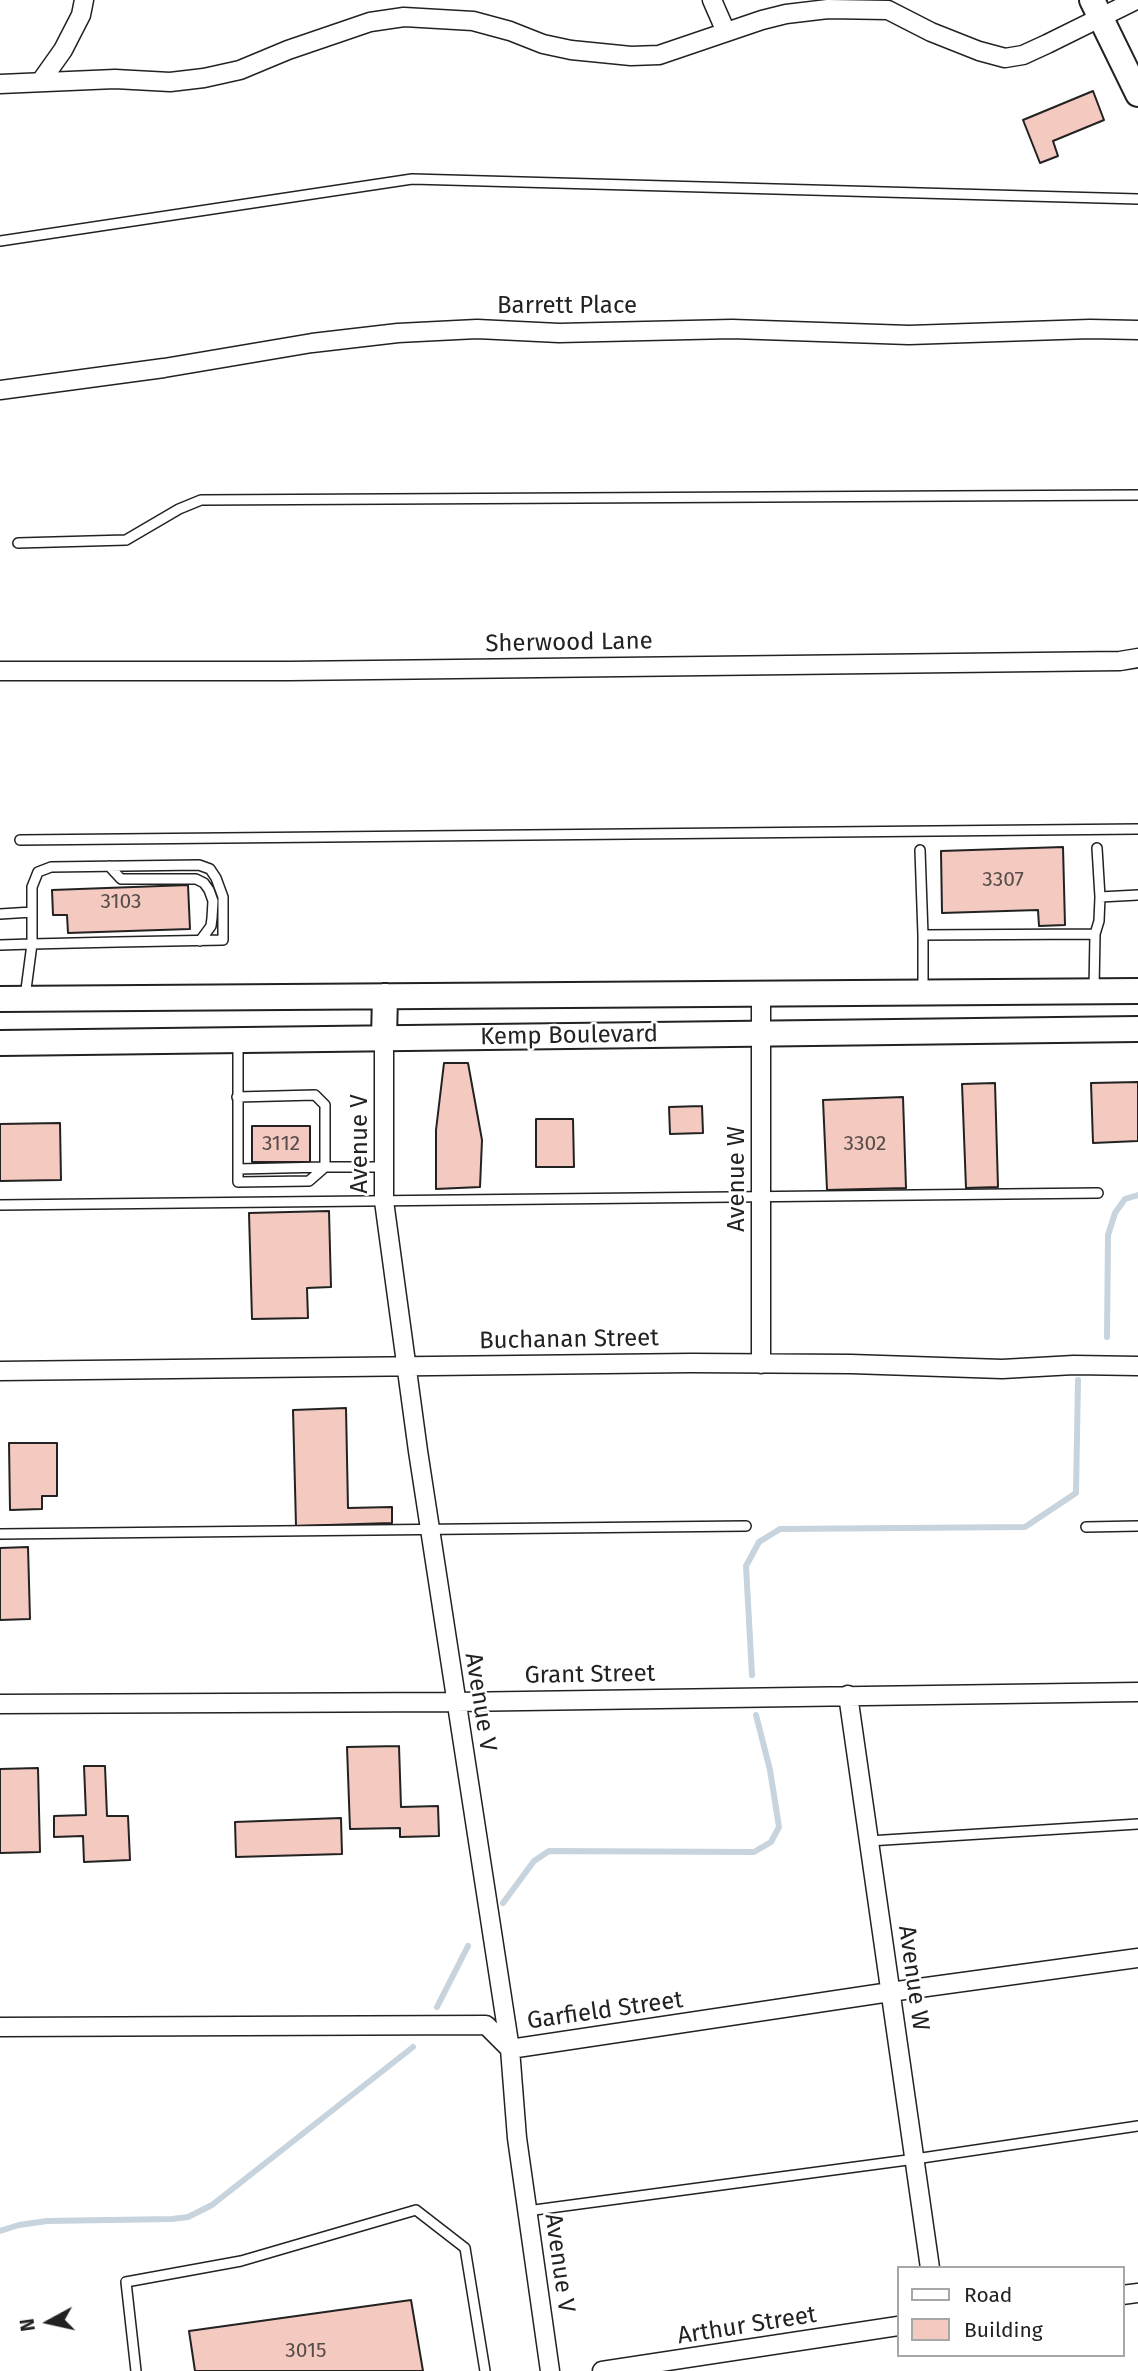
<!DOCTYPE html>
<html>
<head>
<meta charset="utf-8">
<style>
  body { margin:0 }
  #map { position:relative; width:1138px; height:2371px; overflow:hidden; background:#fff; font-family:"Fira Sans",sans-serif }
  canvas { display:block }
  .legend { position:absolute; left:897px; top:2266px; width:228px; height:91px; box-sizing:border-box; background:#fff; border:2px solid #a7a7a7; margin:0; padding:9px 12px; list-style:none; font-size:21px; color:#222 }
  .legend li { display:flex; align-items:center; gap:14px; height:35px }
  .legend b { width:35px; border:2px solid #a7a7a7 }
  .north { position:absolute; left:14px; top:2287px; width:70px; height:70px; -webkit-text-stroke:5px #fff; paint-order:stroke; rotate:262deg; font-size:19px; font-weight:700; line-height:28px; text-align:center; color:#222 }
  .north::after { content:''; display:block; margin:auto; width:24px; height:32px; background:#222; clip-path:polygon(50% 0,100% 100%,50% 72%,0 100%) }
</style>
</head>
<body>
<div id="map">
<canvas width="1138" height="2371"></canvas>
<ul class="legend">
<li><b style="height:9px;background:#fff"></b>Road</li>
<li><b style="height:19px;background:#f3c9c0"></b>Building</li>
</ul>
<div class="north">N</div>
</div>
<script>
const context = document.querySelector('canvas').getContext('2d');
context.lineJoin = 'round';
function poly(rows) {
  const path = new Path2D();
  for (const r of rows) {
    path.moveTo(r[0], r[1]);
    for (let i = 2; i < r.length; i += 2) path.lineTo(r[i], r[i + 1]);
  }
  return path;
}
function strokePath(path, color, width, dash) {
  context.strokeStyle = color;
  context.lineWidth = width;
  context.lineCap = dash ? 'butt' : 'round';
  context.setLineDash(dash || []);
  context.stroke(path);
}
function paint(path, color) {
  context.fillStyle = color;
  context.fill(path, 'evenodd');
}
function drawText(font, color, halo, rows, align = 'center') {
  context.font = font + ' "Fira Sans",sans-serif';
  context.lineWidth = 5;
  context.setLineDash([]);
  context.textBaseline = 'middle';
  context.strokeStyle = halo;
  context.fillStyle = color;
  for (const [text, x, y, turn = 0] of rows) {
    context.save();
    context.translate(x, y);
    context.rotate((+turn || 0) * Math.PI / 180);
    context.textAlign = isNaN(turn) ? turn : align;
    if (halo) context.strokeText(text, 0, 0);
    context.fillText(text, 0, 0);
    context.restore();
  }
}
const stream = poly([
  [1107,1337,1108,1235,1115,1213,1125,1199,1138,1195],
  [752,1675,746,1566,759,1542,780,1529,1025,1527,1076,1493,1078,1380],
  [503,1903,534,1861,549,1851,754,1852,771,1842,779,1827,770,1770,756,1715],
  [437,2007,468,1946],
  [0,2231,19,2225,47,2221,172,2219,188,2217,212,2205,413,2047]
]);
const building = poly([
  [1093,91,1104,120,1053,141,1058,156,1040,163,1023,120,1093,91],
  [1063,847,1065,925,1039,926,1038,910,942,913,941,851,1063,847],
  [188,885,190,929,68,933,67,915,53,915,52,890,188,885],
  [444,1063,468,1063,482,1140,480,1187,436,1189,436,1130,444,1063],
  [1138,1082,1138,1141,1093,1143,1091,1083,1138,1082],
  [995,1083,998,1187,966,1188,962,1084,995,1083],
  [903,1097,906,1188,827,1190,823,1100,903,1097],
  [702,1106,703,1133,670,1134,669,1107,702,1106],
  [536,1119,573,1119,574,1167,536,1167,536,1119],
  [60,1123,61,1180,0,1181,0,1124,60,1123],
  [252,1126,310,1126,310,1162,252,1162,252,1126],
  [329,1211,331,1287,307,1288,308,1318,252,1319,249,1213,329,1211],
  [346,1408,348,1508,392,1507,392,1523,296,1526,293,1410,346,1408],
  [9,1443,57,1443,57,1496,42,1496,42,1509,10,1510,9,1443],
  [28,1547,30,1619,0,1620,0,1548,28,1547],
  [399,1746,401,1807,438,1806,439,1836,400,1837,400,1828,350,1829,347,1747,399,1746],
  [84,1766,105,1766,107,1816,128,1816,130,1860,84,1862,83,1836,54,1837,54,1816,86,1815,84,1766],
  [38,1768,40,1852,0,1853,0,1769,38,1768],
  [341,1818,342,1854,236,1857,235,1822,341,1818],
  [411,2300,423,2371,195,2371,189,2331,411,2300]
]);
const lane = poly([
  [0,241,412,179,1138,199],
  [18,543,126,540,179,509,201,500,1138,495],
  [20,840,1138,829],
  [1097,848,1100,897],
  [920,850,923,935],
  [109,866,121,879,196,879,204,883,209,890,213,901,212,918,211,926,200,941],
  [0,914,32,912],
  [0,945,32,944,117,942,223,940,223,897,216,878,210,869,199,865,51,867,38,872,32,887,32,944,25,997],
  [1094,989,1095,934,1099,921,1100,897,1138,895],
  [923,992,923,935,1095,934],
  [238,1042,238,1182,309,1181,325,1167,384,1167],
  [237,1097,315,1095,325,1105,325,1167,238,1169],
  [0,1205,1098,1193],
  [1086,1527,1138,1526],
  [0,1534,746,1526],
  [869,1841,1138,1824],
  [527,2211,915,2159,1138,2126],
  [136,2371,126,2282,241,2261,416,2210,465,2248,485,2371]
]);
const street = poly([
  [712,0,726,32],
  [41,81,63,50,81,15,84,0],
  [0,84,115,79,170,82,204,78,240,70,288,50,370,22,404,17,473,21,510,31,543,44,571,50,631,56,659,55,762,20,786,14,828,9,888,10,931,32,979,51,1005,58,1023,55,1047,44,1136,0],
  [0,390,164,368,312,343,398,333,477,329,559,333,732,329,909,335,1090,329,1138,330],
  [0,671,290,671,1120,661,1138,658],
  [761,994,761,1364],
  [384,1038,384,1201,418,1451,510,2049,517,2138,550,2371],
  [0,1371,691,1363,851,1364,1002,1369,1074,1365,1138,1366],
  [848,1695,930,2268],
  [0,1704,455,1702,1138,1692],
  [0,2027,486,2025,510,2049,890,1992,1138,1958],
  [1122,2295,1138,2293],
  [602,2371,898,2326]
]);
const secondary = poly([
  [1092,0,1138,94],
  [0,999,1138,991],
  [384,1038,385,996],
  [0,1043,1138,1029]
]);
const numberNames = [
  ["3307",1003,880],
  ["3103",121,902],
  ["3112",281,1144],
  ["3302",865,1144],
  ["3015",306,2351]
];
const streetNames = [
  ["Barrett Place",567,306],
  ["Sherwood Lane",569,643,-1],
  ["Kemp Boulevard",569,1036,-1],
  ["Avenue V",360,1144,-90],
  ["Avenue W",737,1179,-90],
  ["Buchanan Street",569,1340,-1],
  ["Grant Street",590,1675,-1],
  ["Avenue V",480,1702,81],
  ["Avenue W",913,1978,82],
  ["Garfield Street",605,2011,-8],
  ["Avenue V",559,2263,82],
  ["Arthur Street",747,2326,-9]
];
strokePath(stream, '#c7d3dd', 6);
paint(building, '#f3c9c0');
strokePath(building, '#222', 2);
strokePath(lane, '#222', 12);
strokePath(street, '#222', 21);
strokePath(secondary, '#222', 28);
strokePath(lane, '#fff', 9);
strokePath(street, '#fff', 18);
strokePath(secondary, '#fff', 24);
drawText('21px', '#564c4a', null, numberNames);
drawText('24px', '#222', '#fff', streetNames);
</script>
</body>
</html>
